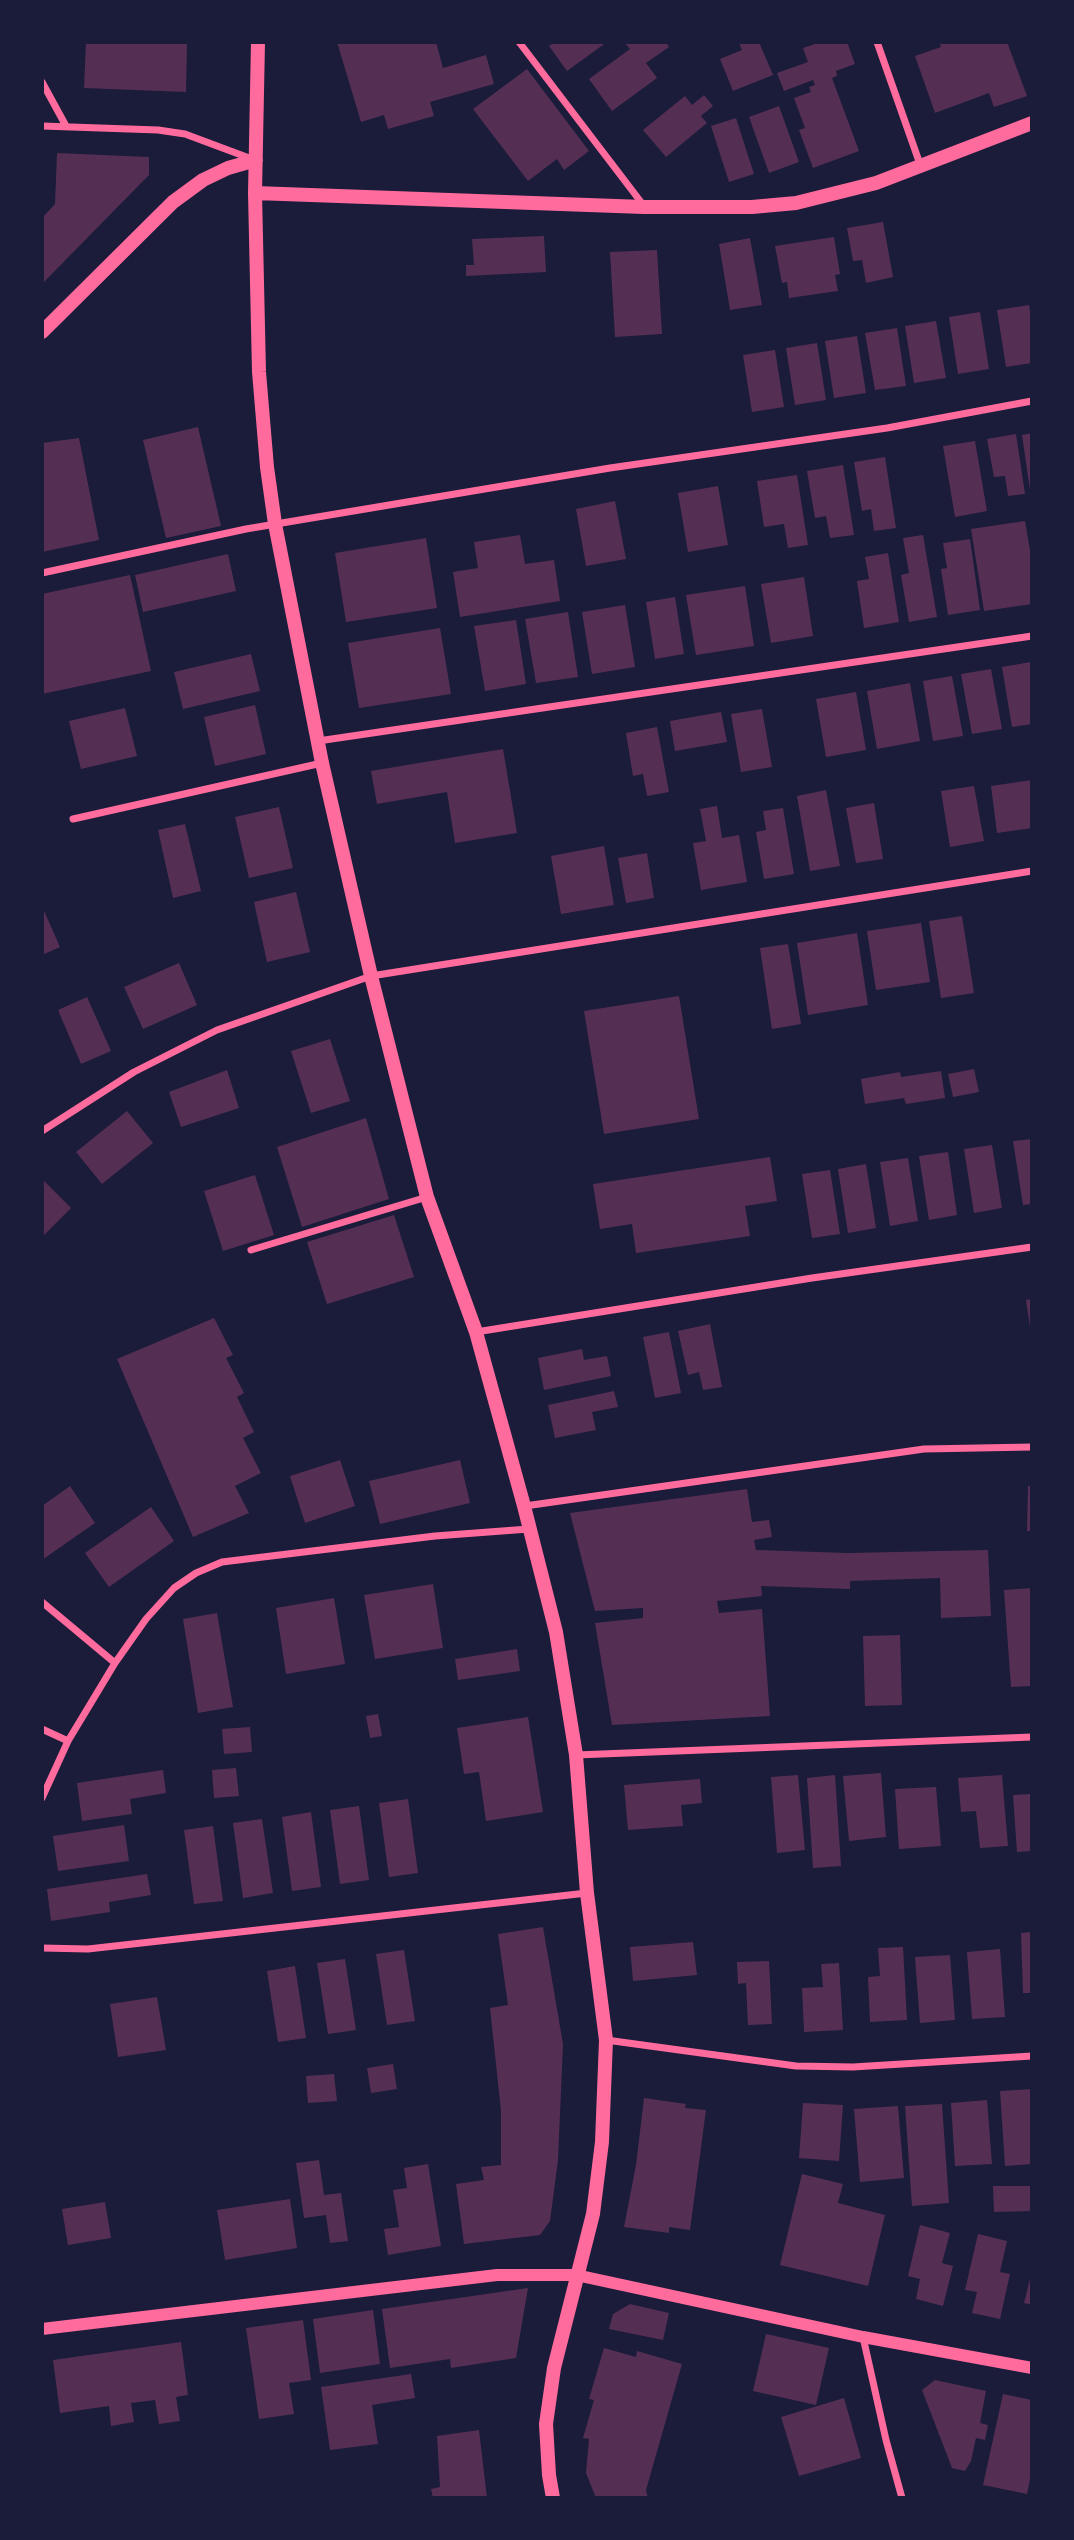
<!DOCTYPE html>
<html>
<head>
<meta charset="utf-8">
<style>
  body { margin:0 }
  #map { position:relative; width:1074px; height:2540px; overflow:hidden; background:#1b1b3a; font-family:"Alegreya Sans",sans-serif }
  canvas { display:block }
  .frame { position:absolute; inset:0; border:44px solid #1b1b3a; pointer-events:none }
</style>
</head>
<body>
<div id="map">
<canvas width="1074" height="2540"></canvas>
<div class="frame"></div>
</div>
<script>
const context = document.querySelector('canvas').getContext('2d');
context.lineJoin = 'round';
function paint(path, color) {
  context.fillStyle = color;
  context.fill(path, 'evenodd');
}
function poly(rows) {
  const path = new Path2D();
  for (const r of rows) {
    path.moveTo(r[0], r[1]);
    for (let i = 2; i < r.length; i += 2) path.lineTo(r[i], r[i + 1]);
  }
  return path;
}
function strokePath(path, color, width, dash) {
  context.strokeStyle = color;
  context.lineWidth = width;
  context.lineCap = dash ? 'butt' : 'round';
  context.setLineDash(dash || []);
  context.stroke(path);
}
const building = poly([
  [86,42,187,42,186,92,84,88],
  [337,42,436,42,443,68,486,55,494,84,430,102,434,116,388,129,384,115,361,122],
  [555,42,607,42,567,71,549,46],
  [624,42,666,42,669,47,646,63,657,78,612,111,589,79,630,49],
  [742,42,759,42,773,75,733,91,720,59,742,50,739,43],
  [821,42,847,42,855,64,836,71,837,76,832,78,859,151,813,168,799,130,805,128,794,98,811,92,809,87,815,85,813,80,784,91,777,73,808,62,803,48],
  [939,42,1007,42,1027,96,994,107,989,93,935,113,915,56,941,47],
  [527,69,589,151,564,170,557,159,528,181,473,109],
  [704,95,713,106,701,116,707,123,666,157,643,130,685,96,692,105],
  [779,106,799,162,769,173,749,117],
  [736,118,754,174,729,182,711,126],
  [57,153,149,157,149,175,42,284,42,218,55,204],
  [883,222,893,277,866,283,862,260,853,261,847,228],
  [544,236,546,272,466,276,466,265,474,265,472,239],
  [834,237,840,274,835,275,838,291,789,298,787,282,782,283,775,246],
  [750,238,762,305,730,310,719,244],
  [657,250,662,334,615,337,610,252],
  [1029,305,1032,326,1032,363,1006,367,997,310],
  [980,312,989,369,958,374,949,317],
  [936,321,946,378,914,383,905,326],
  [897,328,906,386,875,390,865,333],
  [857,336,866,393,834,398,825,341],
  [817,343,826,400,795,405,786,348],
  [775,350,784,407,752,412,743,355],
  [198,427,221,526,166,538,143,440],
  [1032,433,1032,490,1030,490,1022,435],
  [1016,434,1025,494,1008,496,1005,476,994,477,987,439],
  [79,438,99,540,42,552,42,443],
  [975,441,987,511,955,517,943,446],
  [885,457,896,528,874,531,871,509,862,511,854,462],
  [843,465,854,535,830,538,826,516,815,518,807,471],
  [797,475,808,545,788,548,784,524,764,527,757,481],
  [718,486,728,545,688,552,678,493],
  [615,501,626,559,586,566,576,509],
  [1025,521,1032,562,1032,604,984,611,971,529],
  [520,535,525,564,554,560,560,601,460,617,453,572,478,568,474,542],
  [923,535,937,617,909,622,901,575,909,573,903,538],
  [426,538,437,608,346,622,335,553],
  [970,539,980,610,948,615,941,569,947,568,943,543],
  [888,553,899,622,864,628,857,581,869,579,865,557],
  [228,554,236,591,143,612,135,575],
  [130,575,151,671,42,694,42,594],
  [804,577,813,636,771,643,761,584],
  [745,586,754,646,696,655,686,595],
  [675,597,684,654,655,659,646,602],
  [625,605,635,667,592,674,582,612],
  [568,612,578,677,536,683,525,619],
  [516,620,526,684,485,691,474,626],
  [440,628,451,694,359,708,348,643],
  [251,654,260,691,183,709,174,672],
  [1031,662,1032,724,1012,727,1002,667],
  [991,669,1002,729,972,734,961,674],
  [952,676,963,736,933,741,923,681],
  [910,683,920,741,877,749,867,691],
  [856,692,866,750,826,757,816,699],
  [255,705,266,754,215,766,204,717],
  [125,708,137,756,81,769,69,721],
  [762,709,772,767,741,772,731,714],
  [721,712,727,742,675,751,670,721],
  [657,727,669,792,647,796,643,774,633,776,626,733],
  [503,749,517,833,455,843,447,792,377,804,371,771],
  [1032,780,1032,828,997,833,991,786],
  [974,786,984,841,950,847,941,791],
  [826,790,840,866,810,871,797,796],
  [874,803,883,859,856,863,846,808],
  [717,806,722,838,739,835,747,882,701,890,693,843,706,841,700,809],
  [279,807,293,868,249,878,235,817],
  [783,808,794,874,764,879,756,832,766,830,763,811],
  [185,824,201,891,173,898,158,830],
  [604,846,614,905,561,914,551,856],
  [647,853,654,898,626,903,618,858],
  [296,892,310,952,267,962,254,902],
  [42,906,60,947,42,955],
  [962,916,974,993,941,998,929,921],
  [921,923,930,982,876,990,867,931],
  [857,933,868,1005,808,1015,797,943],
  [788,944,801,1024,772,1029,760,948],
  [179,963,197,1005,143,1029,124,987],
  [679,996,699,1119,604,1134,584,1011],
  [87,997,111,1051,81,1064,58,1010],
  [330,1039,350,1101,311,1113,291,1051],
  [974,1069,979,1092,953,1097,948,1074],
  [227,1070,239,1108,181,1127,169,1092],
  [941,1071,945,1098,906,1104,904,1098,865,1104,861,1079,900,1072,901,1077],
  [127,1111,153,1143,102,1184,76,1152],
  [366,1118,389,1199,302,1227,277,1147],
  [1032,1139,1032,1204,1023,1205,1013,1141],
  [992,1145,1002,1208,974,1213,964,1149],
  [948,1152,957,1215,929,1220,919,1156],
  [770,1157,777,1201,745,1206,750,1236,636,1253,632,1224,600,1229,593,1184],
  [908,1158,918,1221,890,1226,880,1162],
  [866,1164,876,1228,848,1233,838,1169],
  [830,1170,840,1234,812,1238,802,1174],
  [255,1175,274,1235,223,1251,204,1191],
  [42,1179,71,1208,42,1237],
  [394,1215,414,1277,327,1304,307,1242],
  [1032,1299,1032,1327,1030,1327,1026,1300],
  [214,1318,233,1355,226,1358,244,1393,237,1397,254,1432,243,1438,261,1473,235,1486,249,1513,193,1537,117,1359],
  [710,1324,722,1387,703,1390,699,1372,688,1375,678,1331],
  [669,1332,681,1393,655,1398,643,1337],
  [582,1349,584,1360,607,1356,611,1376,544,1390,538,1358],
  [614,1391,618,1407,592,1412,596,1430,555,1438,548,1405],
  [340,1460,355,1506,305,1523,290,1476],
  [460,1460,470,1503,380,1524,369,1481],
  [70,1486,95,1523,42,1560,42,1506],
  [1028,1486,1032,1486,1032,1531,1027,1531],
  [747,1489,752,1522,769,1520,772,1537,754,1540,756,1550,848,1553,988,1550,991,1616,941,1618,940,1578,850,1581,850,1589,761,1586,762,1596,717,1601,719,1613,762,1609,770,1716,612,1725,595,1623,643,1618,643,1608,595,1611,570,1513],
  [151,1507,174,1541,109,1587,85,1553],
  [433,1584,443,1648,375,1659,364,1595],
  [1032,1588,1032,1686,1011,1687,1004,1590],
  [334,1598,345,1664,286,1674,276,1608],
  [217,1613,233,1707,198,1713,183,1619],
  [900,1635,902,1705,865,1706,863,1636],
  [517,1649,520,1671,458,1680,455,1659],
  [378,1714,382,1736,370,1738,366,1716],
  [528,1717,543,1812,486,1821,479,1772,464,1774,457,1728],
  [250,1727,252,1752,224,1754,222,1729],
  [236,1768,239,1796,214,1798,212,1770],
  [163,1770,166,1793,130,1799,132,1814,82,1821,77,1783],
  [881,1773,886,1837,849,1841,843,1776],
  [798,1775,805,1850,777,1853,771,1777],
  [835,1775,841,1866,813,1868,807,1778],
  [1002,1775,1008,1846,980,1848,976,1811,961,1812,958,1778],
  [700,1779,702,1803,681,1805,683,1826,628,1830,624,1785],
  [936,1787,941,1846,899,1849,895,1789],
  [1032,1794,1032,1851,1017,1852,1013,1795],
  [408,1799,418,1873,389,1877,379,1803],
  [359,1806,369,1880,340,1884,330,1810],
  [311,1812,321,1887,292,1891,282,1817],
  [262,1819,273,1893,243,1898,233,1823],
  [124,1825,129,1861,58,1871,53,1836],
  [213,1826,223,1901,194,1904,184,1830],
  [147,1874,151,1895,109,1902,110,1912,51,1921,47,1889],
  [543,1927,563,2044,558,2160,550,2221,540,2235,464,2244,456,2184,484,2180,481,2167,501,2165,501,2111,490,2008,508,2005,498,1934],
  [1032,1932,1032,1993,1023,1993,1021,1933],
  [693,1942,697,1975,633,1981,630,1947],
  [903,1947,907,2020,870,2022,868,1977,880,1976,878,1948],
  [1000,1949,1005,2017,972,2019,967,1952],
  [404,1950,415,2021,387,2025,376,1954],
  [950,1955,955,2020,920,2023,915,1957],
  [345,1959,356,2030,328,2034,317,1963],
  [769,1961,772,2024,748,2025,746,1983,738,1984,737,1962],
  [839,1963,843,2030,804,2032,802,1988,823,1987,821,1964],
  [295,1966,306,2038,278,2042,267,1971],
  [157,1997,166,2050,118,2057,110,2004],
  [393,2064,397,2089,371,2093,367,2068],
  [334,2074,337,2101,308,2103,306,2076],
  [1032,2089,1032,2164,1005,2166,1000,2091],
  [644,2098,686,2104,685,2108,706,2110,690,2230,669,2227,669,2233,624,2227,636,2165],
  [987,2100,992,2164,955,2166,951,2103],
  [803,2103,843,2105,839,2161,799,2158],
  [942,2104,949,2203,912,2206,905,2106],
  [898,2106,904,2178,860,2182,854,2109],
  [319,2160,324,2195,341,2193,348,2241,330,2243,326,2215,304,2218,296,2163],
  [428,2164,441,2246,388,2255,384,2229,399,2227,393,2190,407,2188,404,2168],
  [802,2174,843,2184,838,2203,885,2215,868,2286,780,2265],
  [993,2186,1032,2186,1032,2211,994,2212],
  [290,2199,297,2248,225,2260,217,2210],
  [105,2202,111,2238,68,2245,62,2209],
  [920,2225,950,2233,942,2263,953,2266,943,2306,916,2299,920,2279,908,2276],
  [978,2234,1007,2241,1000,2272,1010,2274,1000,2319,972,2313,977,2292,965,2290],
  [1031,2275,1032,2275,1032,2305,1024,2303],
  [528,2288,516,2358,451,2368,450,2359,390,2368,382,2309],
  [630,2304,669,2313,663,2340,609,2329,613,2314],
  [373,2310,380,2364,320,2373,313,2319],
  [303,2320,311,2380,289,2383,294,2414,259,2419,246,2328],
  [766,2334,829,2348,816,2405,753,2391],
  [181,2342,188,2395,176,2397,180,2421,159,2424,155,2400,131,2403,134,2422,111,2426,109,2406,60,2413,53,2360],
  [604,2348,636,2357,637,2351,682,2364,646,2490,648,2498,596,2498,586,2473,589,2439,583,2438,594,2400,589,2399],
  [411,2374,415,2398,372,2405,378,2444,330,2450,321,2387],
  [935,2380,986,2391,980,2423,988,2425,985,2440,976,2438,971,2461,965,2471,952,2468,922,2390],
  [1003,2394,1032,2400,1032,2470,1027,2494,983,2485],
  [844,2398,861,2458,799,2476,781,2417],
  [479,2430,487,2498,433,2498,431,2489,440,2487,437,2436]
]);
const minor = poly([
  [519,42,644,206],
  [877,42,921,167],
  [42,82,66,126],
  [42,126,158,130,185,134,252,159],
  [42,573,246,529,610,468,887,428,1032,401],
  [318,741,1032,636],
  [73,819,322,763],
  [42,1131,134,1072,217,1030,371,976,1032,871],
  [251,1250,427,1197],
  [476,1332,812,1278,1032,1247],
  [525,1506,924,1449,1032,1447],
  [42,1602,115,1663],
  [42,1729,68,1741],
  [576,1755,1032,1737],
  [42,1798,68,1741,115,1663,146,1619,174,1588,196,1573,222,1562,435,1536,529,1529],
  [42,1948,88,1949,587,1893],
  [606,2040,796,2066,853,2067,1032,2056],
  [863,2337,886,2440,902,2498]
]);
const tertiary = poly([
  [42,2329,497,2275,576,2275,863,2337,1032,2368]
]);
const secondary = poly([
  [258,42,255,193,259,372,267,467,275,524,322,763,371,976,427,1197,476,1332,524,1506,556,1632,576,1755,587,1893,606,2040,602,2142,593,2214,554,2368,546,2424,549,2475,553,2498],
  [255,193,644,207,752,207,796,203,876,183,1032,123],
  [42,332,173,202,203,180,228,168,256,160]
]);
paint(building, '#542f53');
strokePath(minor, '#ff6b9d', 7);
strokePath(tertiary, '#ff6b9d', 12);
strokePath(secondary, '#ff6b9d', 14);
</script>
</body>
</html>
